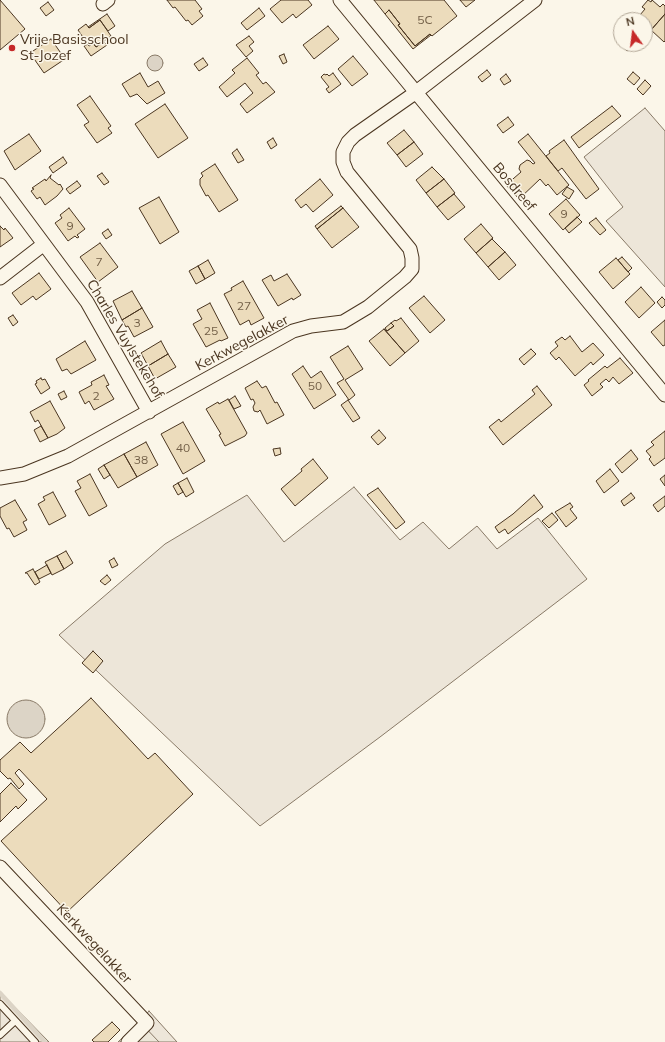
<!DOCTYPE html>
<html>
<head>
<meta charset="utf-8">
<style>
  body { margin:0 }
  #map { position:relative; width:665px; height:1042px; overflow:hidden; background:#fbf6e9; font-family:Mulish,sans-serif }
  canvas { display:block }
  .north { position:absolute; left:613px; top:12px; width:40px; height:40px; box-sizing:border-box; background:#fbf6e9; border:1px solid #b4a999; border-radius:50%; rotate:346deg; font-size:11px; font-weight:700; line-height:16px; text-align:center; color:#4a3520 }
  .north::after { content:''; display:block; margin:auto; width:14px; height:18px; background:#c62828; clip-path:polygon(50% 0,100% 100%,50% 72%,0 100%) }
</style>
</head>
<body>
<div id="map">
<canvas width="665" height="1042"></canvas>
<div class="north">N</div>
</div>
<script>
const context = document.querySelector('canvas').getContext('2d');
context.lineJoin = 'round';
function paint(path, color) {
  context.fillStyle = color;
  context.fill(path, 'evenodd');
}
function poly(rows) {
  const path = new Path2D();
  for (const r of rows) {
    if (r.length === 3) {
      path.moveTo(r[0] + r[2], r[1]);
      path.arc(r[0], r[1], r[2], 0, 2 * Math.PI);
      continue;
    }
    path.moveTo(r[0], r[1]);
    for (let i = 2; i < r.length; i += 2) path.lineTo(r[i], r[i + 1]);
  }
  return path;
}
function strokePath(path, color, width, dash) {
  context.strokeStyle = color;
  context.lineWidth = width;
  context.lineCap = dash ? 'butt' : 'round';
  context.setLineDash(dash || []);
  context.stroke(path);
}
function drawText(font, color, halo, rows, align = 'center') {
  context.font = font + ' Mulish,sans-serif';
  context.lineWidth = 3;
  context.setLineDash([]);
  context.textBaseline = 'middle';
  context.strokeStyle = halo;
  context.fillStyle = color;
  for (const [text, x, y, turn = 0] of rows) {
    context.save();
    context.translate(x, y);
    context.rotate((+turn || 0) * Math.PI / 180);
    context.textAlign = isNaN(turn) ? turn : align;
    if (halo) context.strokeText(text, 0, 0);
    context.fillText(text, 0, 0);
    context.restore();
  }
}
const green = poly([
  [645,108,665,131,665,287,606,221,623,207,584,157,645,108],
  [354,487,400,540,423,522,449,549,477,526,497,549,538,518,587,579,380,737,260,826,59,635,165,544,247,495,284,542,354,487],
  [0,992,49,1042,0,1042,0,992],
  [149,1011,177,1042,118,1042,140,1022,149,1011]
]);
const parking = poly([
  [140,1022,159,1042,118,1042,140,1022]
]);
const water = poly([
  [155,63,8],
  [26,719,19]
]);
const stream = poly([
  [0,993,45,1042]
]);
const building = poly([
  [0,0,25,29,0,50,0,0],
  [167,0,195,0,202,9,199,11,203,16,192,25,188,20,186,21,175,7,173,8,167,0],
  [281,0,308,0,312,5,296,18,293,14,282,23,270,9,281,0],
  [374,0,444,0,457,16,432,36,430,34,415,46,398,25,400,24,389,10,385,14,374,0],
  [460,0,475,0,466,7,460,0],
  [648,0,651,2,652,0,660,7,663,4,665,6,665,14,651,30,645,24,647,22,640,15,645,9,642,7,648,0],
  [48,2,54,10,46,16,40,8,48,2],
  [259,8,265,16,247,30,241,23,259,8],
  [389,10,400,24,398,25,415,46,430,34,431,35,413,49,385,14,389,10],
  [107,14,115,26,108,31,100,20,89,28,88,27,107,14],
  [665,14,665,41,664,42,651,30,665,14],
  [100,20,111,36,96,47,93,43,89,46,78,30,86,24,89,28,100,20],
  [328,26,339,39,314,59,303,45,328,26],
  [249,36,254,42,249,46,253,51,246,57,236,45,249,36],
  [51,39,65,59,44,73,30,53,51,39],
  [104,42,107,45,91,56,84,46,88,44,89,46,93,43,96,47,104,42],
  [624,44,629,44,632,47,627,51,622,46,624,44],
  [284,54,287,62,283,64,279,56,284,54],
  [353,56,368,74,352,86,338,69,353,56],
  [203,58,208,65,199,71,194,64,203,58],
  [247,58,259,73,256,75,263,84,266,82,275,92,247,113,240,104,253,93,245,83,227,97,219,87,235,73,232,70,247,58],
  [487,70,491,75,482,82,478,77,487,70],
  [633,72,640,78,634,85,627,79,633,72],
  [140,73,148,87,158,81,165,93,147,104,137,94,130,97,122,84,140,73],
  [333,73,341,84,329,93,326,89,329,87,321,77,324,74,326,75,327,74,329,76,333,73],
  [506,74,511,81,504,85,500,79,506,74],
  [645,80,651,86,643,95,637,89,645,80],
  [90,96,111,126,108,128,112,133,97,143,84,125,89,122,77,105,90,96],
  [165,104,188,138,158,158,135,124,165,104],
  [612,106,621,116,579,148,571,137,612,106],
  [508,117,514,125,503,133,497,125,508,117],
  [404,130,414,142,397,155,387,143,404,130],
  [29,134,41,151,15,170,4,151,29,134],
  [528,134,569,185,557,195,548,184,546,186,540,179,519,199,506,185,521,172,519,169,520,165,527,160,530,161,533,164,535,163,518,142,528,134],
  [273,138,277,145,271,149,267,142,273,138],
  [564,140,599,189,586,199,562,168,558,171,546,156,550,153,549,151,564,140],
  [414,142,423,154,406,167,397,155,414,142],
  [237,149,244,160,238,163,232,153,237,149],
  [63,157,67,163,53,173,49,167,63,157],
  [215,164,238,200,219,212,208,195,206,196,200,185,200,179,203,176,201,173,215,164],
  [432,167,444,179,426,193,416,180,432,167],
  [102,173,109,182,104,185,97,176,102,173],
  [51,175,50,178,59,185,60,184,63,189,57,196,45,205,40,197,37,199,31,191,34,189,32,188,45,179,46,181,51,175],
  [320,179,333,195,313,212,306,204,301,208,295,200,320,179],
  [444,179,455,193,437,207,426,193,444,179],
  [77,181,81,186,70,194,66,189,77,181],
  [567,187,574,191,569,199,562,194,567,187],
  [454,194,465,207,448,220,437,207,454,194],
  [159,197,179,232,160,244,139,208,159,197],
  [566,199,580,215,563,230,549,214,566,199],
  [341,206,343,208,317,229,315,226,341,206],
  [69,208,85,229,77,235,79,237,77,238,75,236,68,241,55,223,62,218,60,215,69,208],
  [343,208,359,227,332,248,317,229,343,208],
  [577,217,582,222,569,233,565,228,577,217],
  [596,218,606,230,600,235,589,223,596,218],
  [481,224,493,238,476,253,464,239,481,224],
  [0,226,4,230,5,228,13,238,0,247,0,226],
  [108,229,112,235,106,239,102,233,108,229],
  [492,239,505,252,488,267,476,253,492,239],
  [100,243,118,267,98,282,80,257,100,243],
  [505,252,516,265,499,280,488,267,505,252],
  [622,257,632,268,628,272,618,260,622,257],
  [616,258,630,274,613,289,599,272,616,258],
  [208,260,215,273,205,279,198,266,208,260],
  [198,266,205,279,196,284,189,271,198,266],
  [39,273,51,289,36,300,33,296,21,305,12,293,39,273],
  [287,274,301,295,293,300,292,298,278,306,262,280,271,275,274,281,287,274],
  [243,281,264,318,251,325,249,320,240,325,224,294,232,290,231,288,243,281],
  [641,287,655,303,639,318,625,302,641,287],
  [132,291,142,308,122,320,113,301,132,291],
  [424,296,445,320,430,333,409,308,424,296],
  [662,297,665,300,665,305,662,308,657,302,662,297],
  [210,303,228,338,221,341,220,340,206,347,193,324,202,319,197,310,210,303],
  [142,308,153,327,134,337,128,326,126,327,122,320,142,308],
  [13,315,18,322,13,326,8,318,13,315],
  [401,318,419,341,405,353,384,329,387,331,394,326,391,323,395,320,396,321,401,318],
  [665,320,665,345,663,346,651,332,665,320],
  [391,323,394,326,387,331,385,328,391,323],
  [384,329,405,353,390,366,369,341,384,329],
  [570,336,582,352,593,343,604,355,593,365,591,362,575,376,559,357,556,360,550,353,558,346,555,342,562,337,565,340,570,336],
  [85,341,96,360,71,374,67,369,62,371,56,359,85,341],
  [161,341,168,354,148,366,141,353,161,341],
  [348,346,363,369,345,380,355,395,349,400,337,383,344,379,330,357,348,346],
  [531,349,536,354,524,365,519,359,531,349],
  [168,354,176,367,155,379,148,366,168,354],
  [620,358,633,373,619,384,613,377,609,382,606,379,600,384,603,387,592,396,584,385,589,381,588,380,605,366,607,368,620,358],
  [303,366,311,378,321,371,336,395,314,409,292,374,303,366],
  [104,375,109,385,106,386,114,399,94,410,89,401,85,404,79,392,92,385,91,382,104,375],
  [41,378,42,380,45,379,50,388,41,394,35,384,37,383,36,381,41,378],
  [257,381,262,388,266,386,275,403,277,402,284,415,267,424,260,410,258,412,254,411,253,407,255,403,253,399,251,400,245,388,257,381],
  [537,386,552,405,503,445,489,427,499,419,501,422,535,394,532,390,537,386],
  [64,391,67,397,61,400,58,394,64,391],
  [235,396,241,406,234,409,229,400,235,396],
  [228,399,247,433,245,436,225,446,219,435,221,434,206,409,218,402,219,404,228,399],
  [348,400,360,418,353,422,341,405,348,400],
  [50,401,65,428,57,434,48,438,38,420,35,422,30,412,50,401],
  [183,422,205,461,183,474,161,434,183,422],
  [41,426,48,438,40,442,34,430,41,426],
  [379,430,386,438,378,445,371,437,379,430],
  [665,431,665,458,654,466,649,459,651,457,646,451,654,445,651,442,665,431],
  [146,442,158,465,137,477,124,454,146,442],
  [280,448,281,454,275,456,273,449,280,448],
  [631,450,638,459,622,473,615,464,631,450],
  [124,454,137,477,118,488,104,465,124,454],
  [313,459,328,478,295,506,281,489,302,471,301,469,313,459],
  [104,465,110,475,104,479,98,469,104,465],
  [610,469,619,481,604,493,596,481,610,469],
  [90,474,107,506,89,516,75,491,81,488,77,481,90,474],
  [665,475,665,486,660,479,665,475],
  [187,478,194,492,186,497,178,483,187,478],
  [178,483,183,492,178,495,173,486,178,483],
  [378,488,405,522,396,529,367,495,378,488],
  [53,492,66,516,49,525,38,504,45,500,43,497,53,492],
  [631,493,635,498,624,506,621,501,631,493],
  [534,495,543,507,508,534,505,529,499,533,495,527,513,514,534,495],
  [665,496,665,506,658,512,653,505,665,496],
  [15,500,27,520,23,522,27,530,14,537,9,528,7,529,0,516,0,508,15,500],
  [570,503,573,507,570,509,577,518,566,527,555,512,570,503],
  [552,513,558,520,549,528,542,521,552,513],
  [66,551,73,563,64,569,57,556,66,551],
  [57,556,64,569,52,575,45,562,57,556],
  [114,558,118,565,112,568,109,561,114,558],
  [47,565,51,573,39,579,35,572,47,565],
  [33,569,40,582,35,585,27,573,25,573,33,569],
  [107,575,111,580,105,585,100,581,107,575],
  [93,651,103,661,93,673,82,663,93,651],
  [91,698,148,759,155,753,193,794,67,912,1,841,47,799,19,769,15,773,24,784,19,789,10,778,8,779,0,771,0,760,20,742,31,753,91,698],
  [11,783,27,800,18,809,16,806,0,822,0,794,11,783],
  [112,1022,120,1030,108,1042,94,1042,92,1040,112,1022]
]);
const service = poly([
  [0,1004,35,1042],
  [0,1035,15,1021]
]);
const minor = poly([
  [340,0,665,395],
  [103,4,108,0],
  [0,185,87,302,149,412],
  [0,278,44,244],
  [0,478,24,474,68,456,293,331,311,326,343,322,368,307,405,277,412,269,412,258,410,249,347,172,343,162,343,152,348,142,355,135,415,93,535,0],
  [0,867,147,1023,128,1042]
]);
const markers = [
  [12,48,4,"#c62828"]
];
const numberNames = [
  ["5C",425,20],
  ["9",564,214],
  ["9",70,226],
  ["7",99,262],
  ["27",244,306],
  ["3",137,323],
  ["25",211,331],
  ["50",315,386],
  ["2",96,396],
  ["40",183,448],
  ["38",141,460]
];
const poiNames = [
  ["Vrije Basisschool",20,40],
  ["St-Jozef",20,56]
];
const streetNames = [
  ["Bosdreef",514,187,50],
  ["Charles Vuylstekehof",125,339,59],
  ["Kerkwegelakker",242,343,-28],
  ["Kerkwegelakker",94,944,47]
];
paint(green, '#ede6d9');
strokePath(green, '#887966', 1);
paint(parking, '#ede7d9');
strokePath(parking, '#887966', 1);
paint(water, '#dcd4c6');
strokePath(water, '#887966', 1);
strokePath(stream, '#dcd4c6', 4.5);
paint(building, '#ecdcbc');
strokePath(building, '#4a3520', 1);
strokePath(service, '#4a3520', 8);
strokePath(minor, '#4a3520', 15);
strokePath(service, '#fbf6e9', 6);
strokePath(minor, '#fbf6e9', 13);
for (const [x, y, r, color] of markers) {
  const dot = new Path2D();
  dot.arc(x, y, r, 0, 2 * Math.PI);
  context.fillStyle = color;
  context.fill(dot);
  strokePath(dot, '#fbf6e9', 1.5);
}
drawText('12px', '#725f47', null, numberNames);
drawText('14px', '#4a3520', '#fbf6e9', poiNames, 'left');
drawText('14px', '#4a3520', '#fbf6e9', streetNames);
</script>
</body>
</html>
